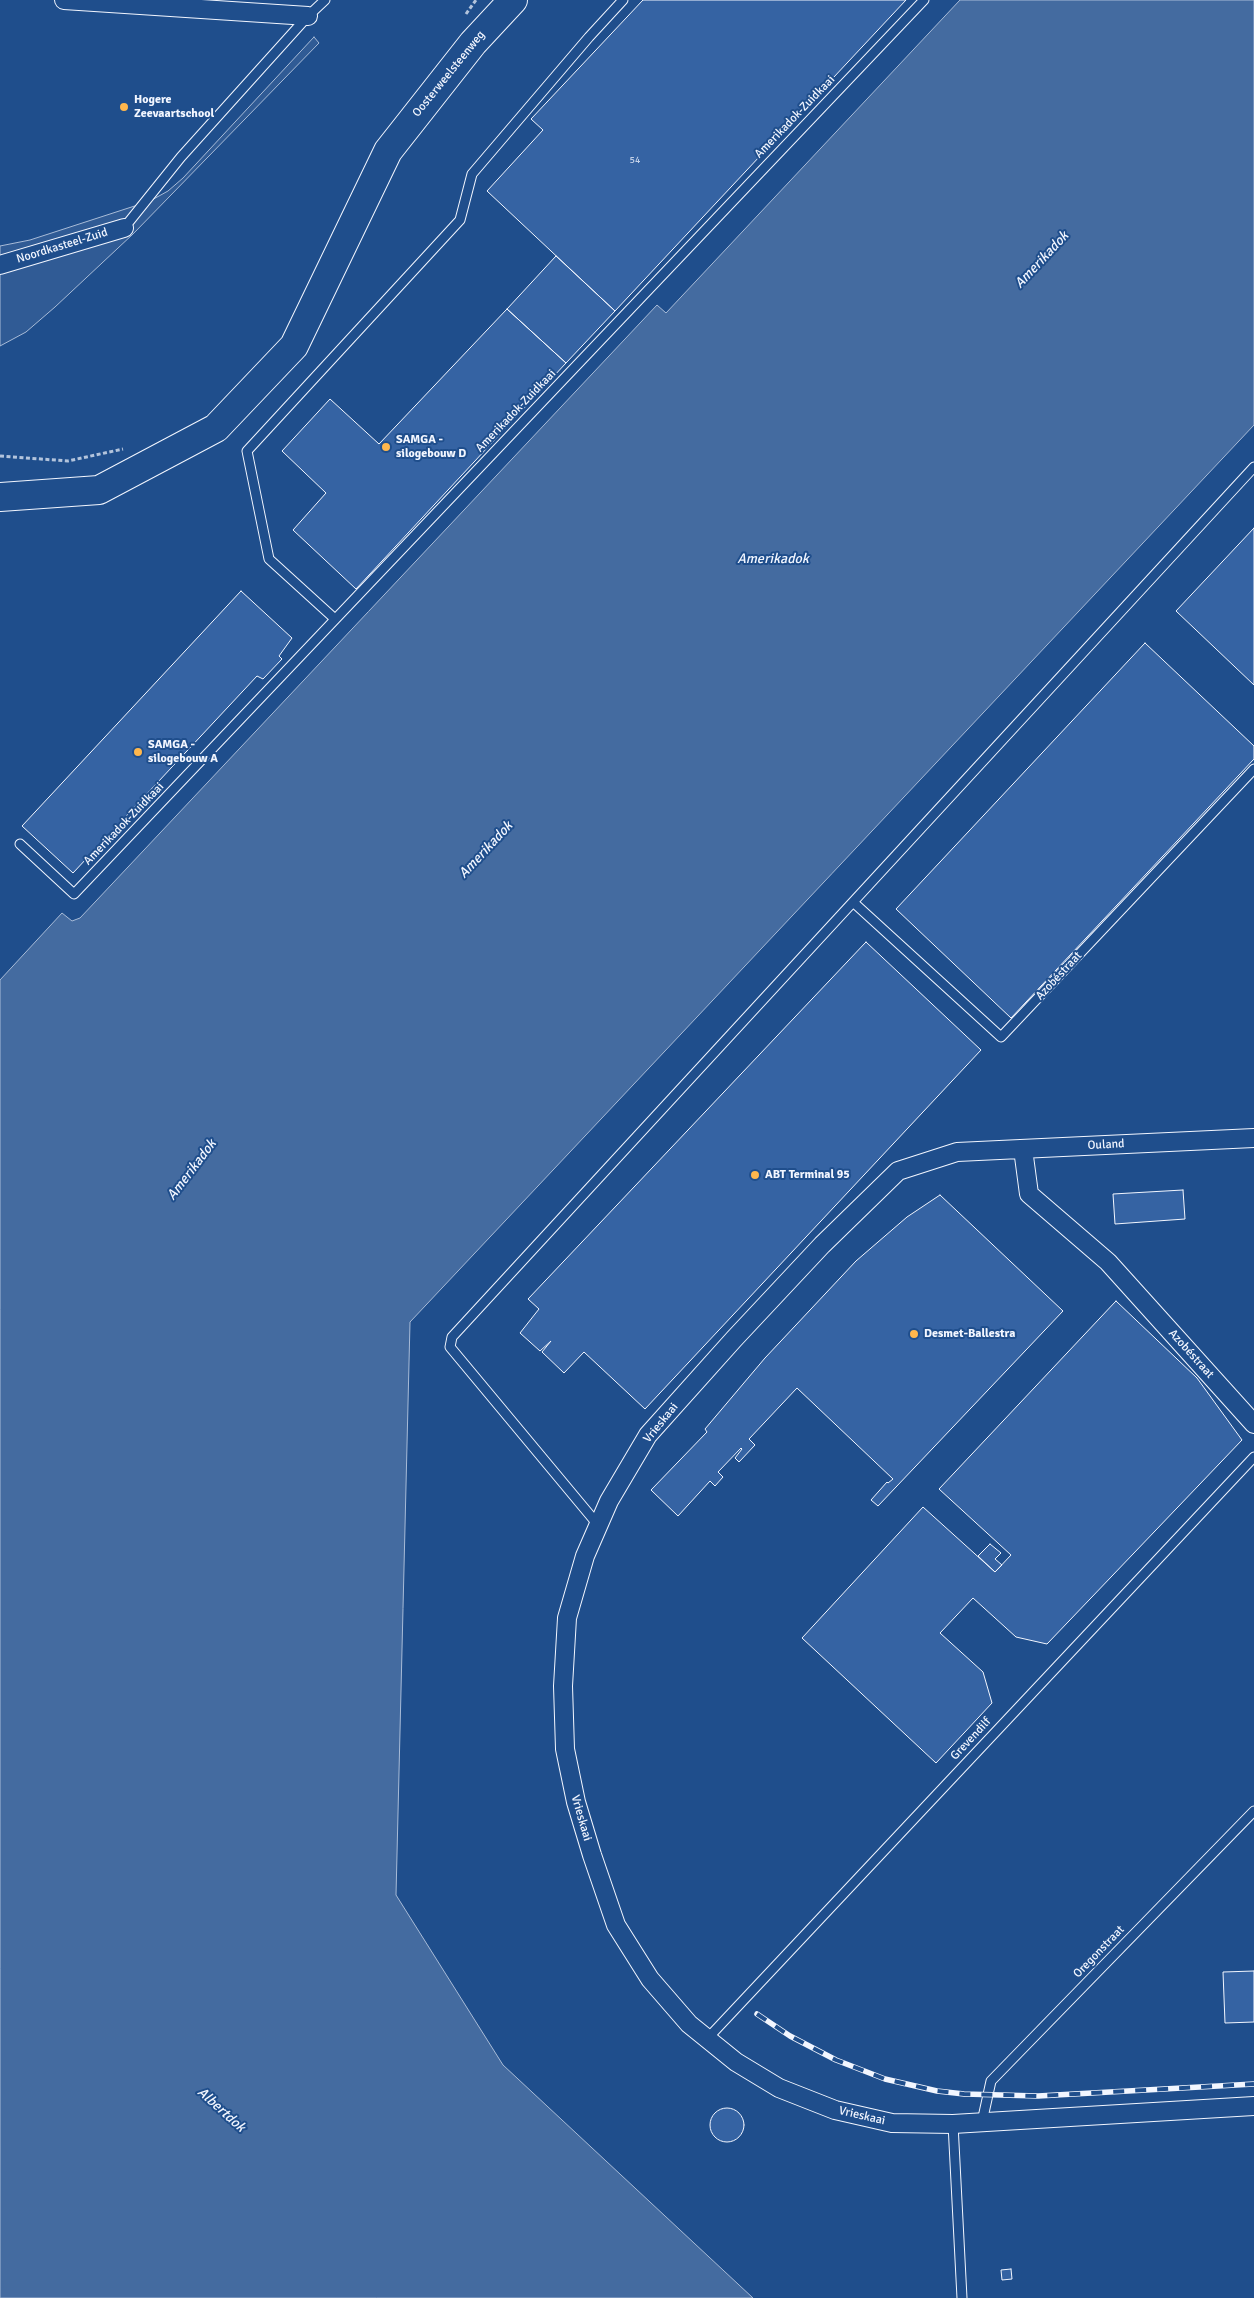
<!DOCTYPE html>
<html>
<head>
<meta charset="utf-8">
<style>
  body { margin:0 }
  canvas { display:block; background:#1f4e8c }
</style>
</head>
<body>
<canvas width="1254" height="2298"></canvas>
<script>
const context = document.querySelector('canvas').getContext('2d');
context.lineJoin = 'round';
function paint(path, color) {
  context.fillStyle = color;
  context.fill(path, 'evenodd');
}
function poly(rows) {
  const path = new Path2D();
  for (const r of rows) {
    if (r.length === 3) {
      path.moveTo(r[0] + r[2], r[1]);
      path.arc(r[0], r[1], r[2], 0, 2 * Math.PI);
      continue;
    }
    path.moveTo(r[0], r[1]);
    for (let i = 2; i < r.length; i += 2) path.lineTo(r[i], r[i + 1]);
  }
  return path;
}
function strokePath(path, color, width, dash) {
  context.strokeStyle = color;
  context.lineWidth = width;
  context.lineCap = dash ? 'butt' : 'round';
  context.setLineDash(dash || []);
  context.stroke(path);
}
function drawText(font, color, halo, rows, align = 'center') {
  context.font = font + ' Signika,sans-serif';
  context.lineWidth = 4;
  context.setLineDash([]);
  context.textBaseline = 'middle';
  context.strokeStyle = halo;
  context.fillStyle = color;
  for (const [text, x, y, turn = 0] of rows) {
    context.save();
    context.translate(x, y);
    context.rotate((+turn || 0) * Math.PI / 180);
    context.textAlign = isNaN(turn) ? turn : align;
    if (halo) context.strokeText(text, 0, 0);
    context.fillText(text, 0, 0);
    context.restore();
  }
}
const built = poly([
  [314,37,319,43,133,234,55,307,26,332,0,346,0,246,30,240,150,201,168,191,183,178,314,37]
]);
const water = poly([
  [960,0,1254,0,1254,425,410,1322,396,1895,503,2065,753,2298,0,2298,0,980,62,913,72,921,80,918,657,305,666,313,960,0]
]);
const building = poly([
  [643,0,906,0,615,311,487,191,543,130,531,119,643,0],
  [556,256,615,311,566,363,507,309,556,256],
  [507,309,566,363,356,589,293,530,326,493,282,451,330,399,379,444,507,309],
  [1254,528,1254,685,1176,611,1254,528],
  [241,591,292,638,279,656,282,659,263,679,257,676,73,873,22,826,241,591],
  [1145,643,1254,746,1254,759,1011,1018,896,909,1145,643],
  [866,942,981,1050,645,1409,584,1352,564,1373,542,1352,551,1341,540,1351,520,1333,539,1309,528,1299,866,942],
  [1183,1190,1185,1219,1115,1224,1113,1194,1183,1190],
  [940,1195,1063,1311,878,1506,871,1500,887,1482,888,1483,893,1479,797,1388,749,1439,755,1445,739,1462,735,1458,742,1449,741,1448,718,1472,723,1477,715,1486,710,1481,678,1516,651,1490,707,1432,705,1429,765,1358,856,1261,907,1217,940,1195],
  [1116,1301,1197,1378,1242,1440,1047,1644,1016,1637,973,1598,940,1633,983,1672,992,1703,936,1763,802,1638,923,1507,995,1572,1011,1555,939,1489,1116,1301],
  [990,1544,1001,1553,995,1559,1002,1565,995,1572,978,1556,990,1544],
  [1254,1971,1254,2022,1225,2023,1223,1972,1254,1971],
  [727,2125,17],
  [1011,2269,1012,2279,1002,2280,1001,2270,1011,2269]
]);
const path = poly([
  [466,14,476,0],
  [0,456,68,461,123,449]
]);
const lane = poly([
  [124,228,181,157,308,16,325,0],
  [335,619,269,559,247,451,460,220,472,174,589,37,623,0],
  [20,844,74,894,924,0],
  [853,902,1001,1037,1254,769],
  [599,1526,450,1347,452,1337,1254,467],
  [707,2039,1254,1457],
  [982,2122,991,2081,1254,1811],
  [953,2124,962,2298]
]);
const street = poly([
  [64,0,308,16],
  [0,265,124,228],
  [1254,1138,957,1152,898,1171,822,1245,734,1339,648,1435,609,1501,585,1556,567,1618,563,1686,565,1749,576,1802,592,1855,616,1925,650,1979,689,2024,736,2062,779,2088,835,2110,892,2123,953,2124,1254,2106],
  [1023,1149,1029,1194,1108,1262,1254,1424]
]);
const primary = poly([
  [0,497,99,490,216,428,294,346,388,151,473,43,513,0]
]);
const rail = poly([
  [757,2014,790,2036,836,2060,885,2079,937,2091,964,2094,1038,2096,1254,2084]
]);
const markers = [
  [124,107,5,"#ffb74d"],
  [386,447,5,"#ffb74d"],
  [138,752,5,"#ffb74d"],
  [755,1175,5,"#ffb74d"],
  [914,1334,5,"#ffb74d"]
];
const numberNames = [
  ["54",635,160]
];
const streetNames = [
  ["Oosterweelsteenweg",449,74,-51],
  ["Amerikadok-Zuidkaai",795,117,-46],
  ["Noordkasteel-Zuid",62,246,-17],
  ["Amerikadok-Zuidkaai",516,411,-46],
  ["Amerikadok-Zuidkaai",124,824,-46],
  ["Azobéstraat",1059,976,-47],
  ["Ouland",1106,1145,-3],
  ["Azobéstraat",1191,1354,48],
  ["Vrieskaai",661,1423,-51],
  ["Grevendilf",971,1739,-47],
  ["Vrieskaai",581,1818,74],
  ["Oregonstraat",1099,1952,-46],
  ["Vrieskaai",862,2116,13]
];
const poiNames = [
  ["Hogere",134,100],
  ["Zeevaartschool",134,114],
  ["SAMGA -",396,440],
  ["silogebouw D",396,454],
  ["SAMGA -",148,745],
  ["silogebouw A",148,759],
  ["ABT Terminal 95",765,1175],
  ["Desmet-Ballestra",924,1334]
];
const waterNames = [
  ["Amerikadok",1042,260,-47],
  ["Amerikadok",773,559],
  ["Amerikadok",486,850,-47],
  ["Amerikadok",192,1170,-53],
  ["Albertdok",221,2110,42]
];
paint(built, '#305b95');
strokePath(built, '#a8bbd7', 1);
paint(water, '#446ba0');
strokePath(water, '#a8bbd7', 1);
paint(building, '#3563a3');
strokePath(building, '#f2f6ff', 1);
strokePath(lane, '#f2f6ff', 11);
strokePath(street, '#f2f6ff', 20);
strokePath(primary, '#f2f6ff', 30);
strokePath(path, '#b3c4dc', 3, [4, 2.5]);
strokePath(lane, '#1f4e8c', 9);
strokePath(street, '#1f4e8c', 18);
strokePath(primary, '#1f4e8c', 28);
strokePath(rail, '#f2f6ff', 5.5);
strokePath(rail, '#1f4e8c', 4, [11]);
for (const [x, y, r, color] of markers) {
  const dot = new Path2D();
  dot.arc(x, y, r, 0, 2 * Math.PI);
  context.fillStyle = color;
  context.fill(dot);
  strokePath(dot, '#1f4e8c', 2);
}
drawText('10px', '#c3d1e8', null, numberNames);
drawText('12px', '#f2f6ff', '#1f4e8c', streetNames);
drawText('bold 12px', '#f2f6ff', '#1f4e8c', poiNames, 'left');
drawText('italic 14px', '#f2f6ff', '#1f4e8c', waterNames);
</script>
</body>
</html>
